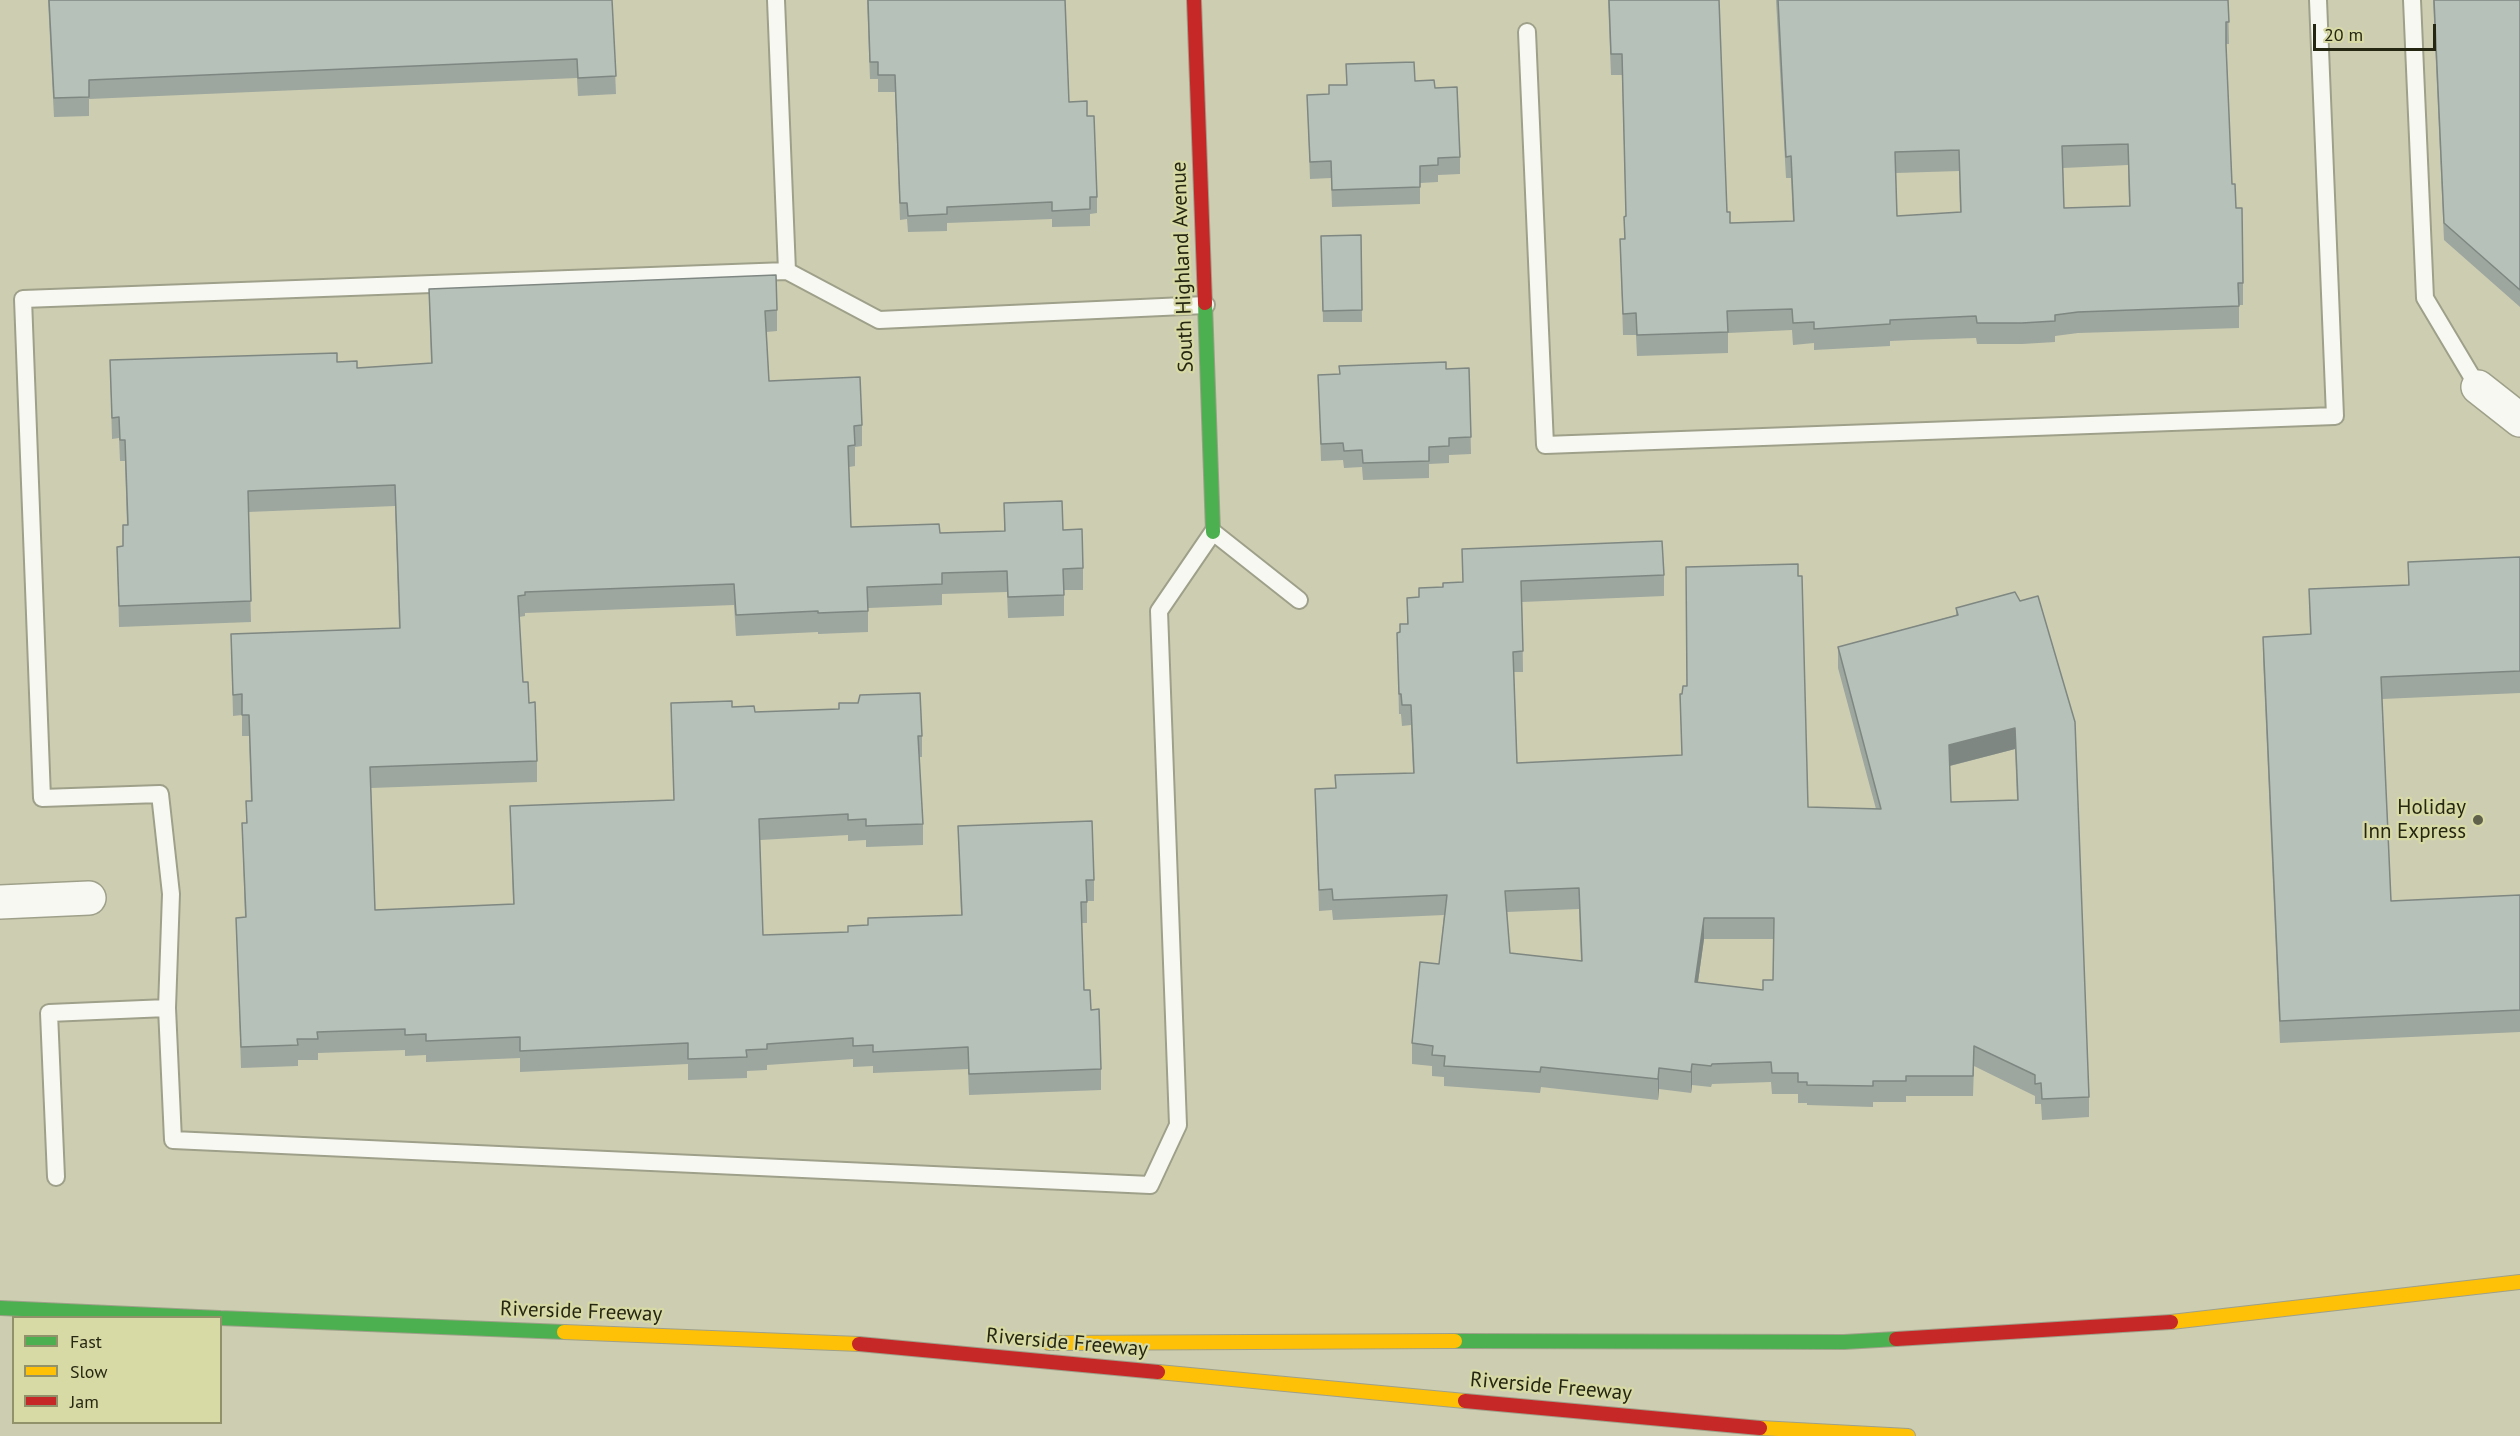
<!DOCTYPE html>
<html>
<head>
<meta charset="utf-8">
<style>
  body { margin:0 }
  #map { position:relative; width:2520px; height:1436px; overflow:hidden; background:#cdceb1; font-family:"PT Sans",sans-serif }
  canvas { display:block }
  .legend { position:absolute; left:12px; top:1316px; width:210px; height:108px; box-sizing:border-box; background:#d8daa5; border:2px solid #91926a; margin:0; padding:8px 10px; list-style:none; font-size:18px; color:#262712 }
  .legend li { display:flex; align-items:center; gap:12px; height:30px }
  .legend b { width:30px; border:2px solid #91926a }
  .scale { position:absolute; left:2313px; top:24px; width:123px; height:27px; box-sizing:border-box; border:3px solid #262712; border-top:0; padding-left:8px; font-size:18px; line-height:21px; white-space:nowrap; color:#262712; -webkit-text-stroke:4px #d8daa5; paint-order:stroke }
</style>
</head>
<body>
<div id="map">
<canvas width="2520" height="1436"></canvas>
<ul class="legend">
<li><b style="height:8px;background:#4caf50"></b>Fast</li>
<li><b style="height:8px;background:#ffc107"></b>Slow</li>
<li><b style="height:8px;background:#c62828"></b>Jam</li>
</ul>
<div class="scale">20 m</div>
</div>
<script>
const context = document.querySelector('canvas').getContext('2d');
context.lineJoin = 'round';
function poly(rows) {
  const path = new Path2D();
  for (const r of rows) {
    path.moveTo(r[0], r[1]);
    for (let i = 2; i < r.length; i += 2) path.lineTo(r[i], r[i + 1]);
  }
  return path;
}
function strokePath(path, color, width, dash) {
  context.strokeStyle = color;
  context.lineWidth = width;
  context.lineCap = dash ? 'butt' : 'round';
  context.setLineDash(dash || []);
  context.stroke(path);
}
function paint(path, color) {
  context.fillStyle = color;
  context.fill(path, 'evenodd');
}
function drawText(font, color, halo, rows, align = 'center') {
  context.font = font + ' "PT Sans",sans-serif';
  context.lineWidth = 4.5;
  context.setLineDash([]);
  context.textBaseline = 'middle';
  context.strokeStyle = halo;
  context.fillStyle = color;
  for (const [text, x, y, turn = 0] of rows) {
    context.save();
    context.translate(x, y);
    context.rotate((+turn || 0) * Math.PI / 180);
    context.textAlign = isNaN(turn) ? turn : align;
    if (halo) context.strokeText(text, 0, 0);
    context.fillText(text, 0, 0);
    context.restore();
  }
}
const lane = poly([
  [2412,0,2425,298,2478,387],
  [1527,32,1545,445,2335,416,2318,0],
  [787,271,879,320,1206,305],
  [167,1008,171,894,160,794,42,798,23,299,787,271,776,0],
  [56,1177,49,1013,167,1008,173,1140,1150,1185,1178,1125,1159,611,1213,532,1299,600]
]);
const street = poly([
  [2478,387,2520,420],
  [0,902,89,898]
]);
const fast = poly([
  [1205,303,1213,532],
  [0,1308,220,1318],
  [220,1318,564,1332],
  [1455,1341,1844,1342,1896,1339]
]);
const slow = poly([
  [2171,1322,2520,1282],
  [564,1332,859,1344],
  [1049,1343,1455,1341],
  [1158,1372,1465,1401],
  [1760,1428,1908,1436]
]);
const jam = poly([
  [1194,0,1205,303],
  [1896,1339,2171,1322],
  [859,1344,1158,1372],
  [1465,1401,1760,1428]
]);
const wall = poly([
  [48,0,612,0,616,94,578,96,577,78,89,99,89,116,54,117],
  [867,0,1065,0,1069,102,1087,116,1097,197,1097,213,1090,214,1090,226,1052,227,1052,219,947,223,947,231,908,232,907,219,900,220,895,92,878,92,878,79,870,79],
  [1608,0,1719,0,1727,212,1730,223,1793,221,1791,178,1786,178,1776,0,2228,0,2229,44,2226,44,2232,184,2236,208,2243,283,2243,305,2239,305,2239,328,2078,333,2055,336,2055,342,2022,344,1977,344,1976,338,1912,340,1890,341,1890,346,1814,350,1814,343,1793,345,1792,330,1728,333,1728,353,1637,356,1636,335,1623,335,1620,239,1624,239,1624,217,1626,217,1622,75,1611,75],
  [2128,165,2129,206,2064,208,2063,168],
  [1959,171,1960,212,1897,216,1896,173],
  [2433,0,2520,0,2520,307,2444,240],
  [1346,64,1415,81,1435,88,1460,157,1460,174,1438,175,1438,182,1420,183,1420,204,1332,207,1331,178,1310,179,1307,95,1329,94,1347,85],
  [1361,235,1362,322,1323,322,1321,236],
  [429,289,777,310,777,331,766,332,769,381,862,425,862,446,855,447,855,466,849,467,851,527,940,533,1004,531,1004,503,1063,530,1083,568,1083,590,1064,590,1064,616,1008,618,1007,592,942,594,942,605,868,608,868,632,818,634,818,632,736,636,734,605,525,613,525,616,519,617,523,682,529,703,537,761,537,782,371,788,375,910,513,904,510,806,674,800,671,703,732,707,755,712,922,736,922,757,919,757,923,824,923,845,866,847,866,840,848,841,848,835,760,840,763,935,848,932,868,925,961,915,958,826,1094,880,1094,901,1087,901,1087,923,1082,923,1084,990,1091,1010,1101,1069,1101,1090,969,1095,968,1069,873,1073,873,1066,853,1067,853,1059,767,1065,767,1070,747,1071,747,1078,688,1080,688,1064,520,1072,520,1058,426,1062,426,1055,405,1056,405,1050,318,1053,318,1060,298,1060,298,1066,241,1068,236,918,245,918,242,823,246,823,246,801,251,801,249,736,242,736,242,715,233,716,231,634,399,628,395,506,248,512,251,622,119,627,117,547,123,546,123,525,127,525,125,461,120,461,119,438,112,439,110,360,337,362,357,368,431,363],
  [1469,368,1471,454,1449,455,1449,463,1429,464,1429,478,1363,480,1362,467,1344,468,1343,460,1321,461,1318,375],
  [1462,549,1664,575,1664,596,1522,602,1523,672,1514,672,1517,763,1682,755,1680,694,1808,807,1876,809,1838,668,1838,647,1956,615,1956,608,2015,592,2089,1097,2089,1117,2042,1120,2041,1104,2035,1104,2035,1096,1974,1066,1973,1096,1906,1096,1906,1102,1873,1102,1873,1107,1807,1105,1807,1103,1798,1103,1798,1094,1772,1094,1771,1082,1712,1084,1711,1087,1692,1085,1691,1093,1659,1089,1658,1100,1541,1087,1540,1093,1444,1086,1444,1077,1432,1076,1432,1066,1412,1064,1412,1043,1439,964,1444,915,1333,920,1332,910,1319,911,1315,789,1335,788,1413,773,1411,725,1402,726,1401,714,1399,714,1397,633,1400,632,1407,624,1407,598,1419,597,1443,587,1463,582],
  [2015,749,2017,800,1951,802,1950,766],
  [1579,909,1581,961,1510,953,1507,912],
  [1704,939,1774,939,1773,980,1763,990,1698,982],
  [2520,557,2520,693,2382,699,2391,901,2520,895,2520,1032,2280,1043,2263,658,2263,637,2310,634,2309,589,2408,585,2408,562]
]);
const shadedWall = poly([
  [2015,728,2015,749,1949,766,1949,745],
  [1704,918,1704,939,1695,1003,1695,982],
  [1692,1064,1692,1085,1691,1093,1691,1072],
  [1659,1068,1659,1089,1658,1100,1658,1079]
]);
const building = poly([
  [49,0,612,0,616,76,578,78,577,59,89,80,89,97,54,98,49,0],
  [868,0,1065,0,1069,102,1087,101,1087,116,1094,116,1097,197,1090,197,1090,209,1052,211,1052,202,947,207,947,214,908,216,907,203,900,203,895,75,878,75,878,62,870,62,868,0],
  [1609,0,1719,0,1727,212,1730,212,1730,223,1794,221,1791,156,1786,157,1778,0,2228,0,2229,22,2226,22,2226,45,2232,184,2235,184,2236,208,2242,208,2243,283,2238,283,2239,306,2078,312,2055,315,2055,321,2022,323,1977,323,1976,316,1912,319,1890,320,1890,324,1814,329,1814,322,1793,323,1792,309,1727,311,1728,332,1637,335,1636,313,1623,314,1620,239,1625,239,1624,217,1626,216,1622,54,1611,54,1609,0],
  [2128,144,2130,206,2064,208,2062,146,2128,144],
  [1959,150,1961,212,1897,216,1895,152,1959,150],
  [2434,0,2520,0,2520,290,2444,223,2434,0],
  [1414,62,1415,81,1434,80,1435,88,1457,87,1460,157,1438,158,1438,165,1420,166,1420,187,1332,190,1331,161,1310,162,1307,95,1329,94,1329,85,1347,85,1346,64,1414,62],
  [1361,235,1362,310,1323,311,1321,236,1361,235],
  [776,275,777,310,765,311,769,381,860,377,862,425,854,426,855,445,848,446,851,527,939,524,940,533,1005,531,1004,503,1062,501,1063,530,1082,529,1083,568,1063,569,1064,595,1008,597,1007,571,942,573,942,584,867,587,868,611,818,613,818,611,736,615,734,584,525,592,525,595,518,596,523,682,528,682,529,703,535,702,537,761,370,767,375,910,514,904,510,806,674,800,671,703,732,701,732,707,754,706,755,712,839,709,839,703,858,703,860,695,920,693,922,736,918,736,923,824,866,826,866,819,848,820,848,814,759,819,763,935,848,932,848,926,868,925,868,918,962,915,958,826,1092,821,1094,880,1086,880,1087,902,1081,902,1084,990,1090,990,1091,1010,1099,1009,1101,1069,969,1074,968,1047,873,1052,873,1045,853,1046,853,1038,767,1044,767,1049,746,1050,747,1057,688,1059,688,1043,520,1051,520,1037,426,1041,426,1034,405,1035,405,1029,317,1032,318,1039,297,1039,298,1045,241,1047,236,918,246,917,242,823,247,823,246,801,252,801,249,715,242,715,242,694,233,695,231,634,400,628,395,485,248,491,251,601,119,606,117,547,123,546,123,525,128,525,125,440,120,440,119,417,112,418,110,360,337,353,337,362,357,361,357,368,432,363,429,289,776,275],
  [1446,362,1446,369,1469,368,1471,437,1449,438,1449,446,1429,447,1429,461,1363,463,1362,450,1344,451,1343,443,1321,444,1318,375,1340,374,1339,366,1446,362],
  [1662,541,1664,575,1521,581,1523,651,1513,652,1517,763,1682,755,1680,694,1682,694,1683,686,1687,686,1686,567,1798,564,1798,576,1802,576,1808,807,1881,809,1838,647,1958,615,1956,608,2015,592,2020,601,2038,596,2075,722,2089,1097,2042,1099,2041,1083,2035,1084,2035,1075,1974,1046,1973,1076,1906,1076,1906,1081,1873,1081,1873,1086,1807,1085,1807,1082,1798,1082,1798,1073,1772,1073,1771,1062,1712,1064,1711,1066,1692,1064,1691,1072,1659,1068,1658,1079,1541,1067,1540,1072,1444,1066,1445,1056,1432,1055,1433,1046,1412,1043,1420,962,1439,964,1447,895,1333,900,1332,889,1319,890,1315,789,1336,788,1335,775,1414,773,1411,705,1402,705,1401,694,1399,694,1397,633,1400,632,1400,624,1408,624,1407,598,1419,597,1419,588,1443,587,1443,583,1463,582,1462,549,1662,541],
  [2015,728,2018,800,1951,802,1949,745,2015,728],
  [1579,888,1582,961,1510,953,1505,891,1579,888],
  [1704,918,1774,918,1773,980,1763,980,1763,990,1695,982,1704,918],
  [2520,557,2520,671,2381,677,2391,901,2520,895,2520,1010,2280,1021,2263,637,2311,634,2309,589,2409,585,2408,562,2520,557]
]);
const markers = [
  [2478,820,6,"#60614a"]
];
const streetNames = [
  ["South Highland Avenue",1183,267,-92],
  ["Riverside Freeway",581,1312,2],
  ["Riverside Freeway",1067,1343,5],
  ["Riverside Freeway",1551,1387,5]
];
const poiNames = [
  ["Holiday",2466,808],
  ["Inn Express",2466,832]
];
strokePath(lane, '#9fa089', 20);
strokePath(street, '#9fa089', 36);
strokePath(fast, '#9fa089', 16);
strokePath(slow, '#9fa089', 16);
strokePath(jam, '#9fa089', 16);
strokePath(lane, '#f8f8f3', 16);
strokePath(street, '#f8f8f3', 33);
strokePath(fast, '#4caf50', 14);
strokePath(slow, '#ffc107', 14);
strokePath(jam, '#c62828', 14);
paint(wall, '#9da69f');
paint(shadedWall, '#7f8782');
paint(building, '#b6c1b9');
strokePath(building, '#7f8782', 1.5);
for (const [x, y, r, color] of markers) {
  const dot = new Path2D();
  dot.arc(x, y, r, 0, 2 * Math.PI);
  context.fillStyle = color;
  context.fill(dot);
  strokePath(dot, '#d8daa5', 2);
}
drawText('21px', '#262712', '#d8daa5', streetNames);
drawText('21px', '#262712', '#d8daa5', poiNames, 'right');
</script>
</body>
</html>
